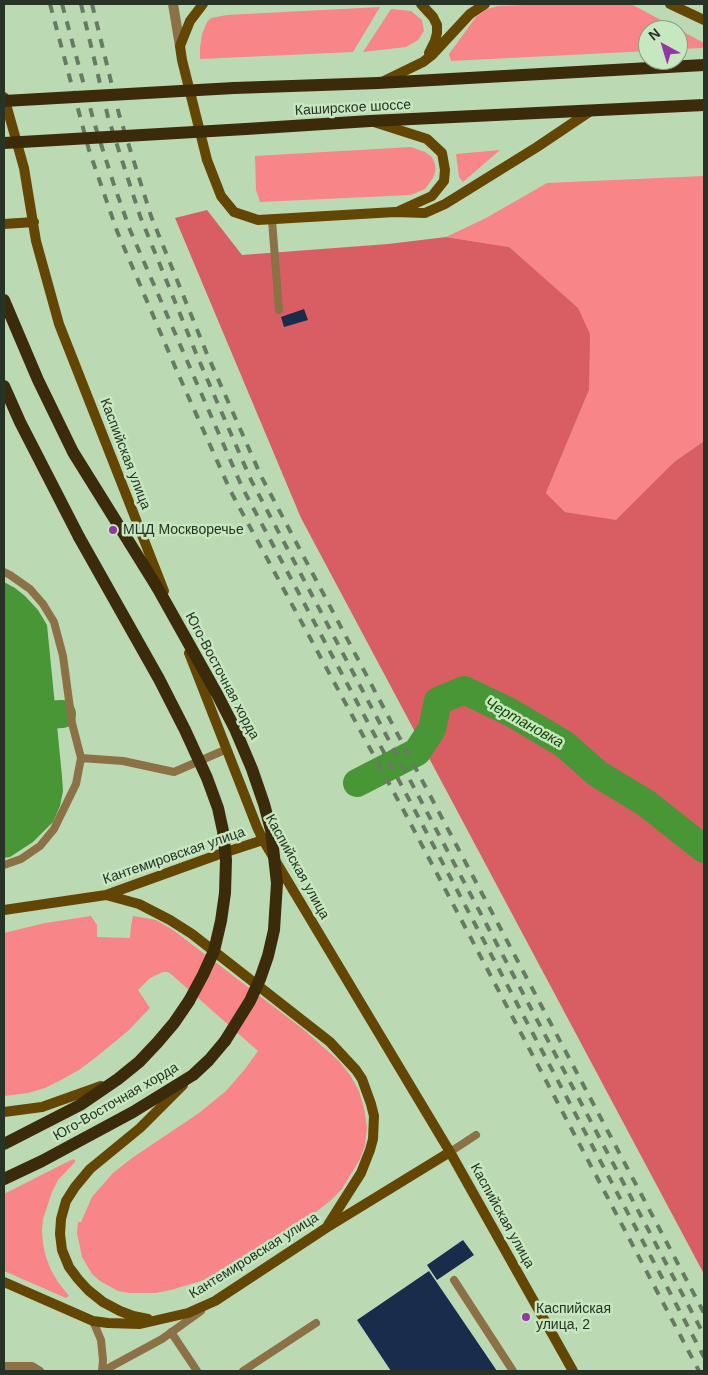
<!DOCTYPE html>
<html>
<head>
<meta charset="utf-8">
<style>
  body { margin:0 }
  #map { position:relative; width:708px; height:1375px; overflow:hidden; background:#bbdab4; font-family:Helvetica,sans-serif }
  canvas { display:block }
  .frame { position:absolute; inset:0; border:5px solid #273324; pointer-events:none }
  .north { position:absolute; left:638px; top:20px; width:50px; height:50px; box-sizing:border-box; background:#c7e7c0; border:1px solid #879f82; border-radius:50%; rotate:321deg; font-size:14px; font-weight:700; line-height:20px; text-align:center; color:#273324 }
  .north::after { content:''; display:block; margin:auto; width:18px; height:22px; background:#9138a4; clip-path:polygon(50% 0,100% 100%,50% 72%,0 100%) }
</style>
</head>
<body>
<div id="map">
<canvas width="708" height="1375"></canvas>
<div class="frame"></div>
<div class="north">N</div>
</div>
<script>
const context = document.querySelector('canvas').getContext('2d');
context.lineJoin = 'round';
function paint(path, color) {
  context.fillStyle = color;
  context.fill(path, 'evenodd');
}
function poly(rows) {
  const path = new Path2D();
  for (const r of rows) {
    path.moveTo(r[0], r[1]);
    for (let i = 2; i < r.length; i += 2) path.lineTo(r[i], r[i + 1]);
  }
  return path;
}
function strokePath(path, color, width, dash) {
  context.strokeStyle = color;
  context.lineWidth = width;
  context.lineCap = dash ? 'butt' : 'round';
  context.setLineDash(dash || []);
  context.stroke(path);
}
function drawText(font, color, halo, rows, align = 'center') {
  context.font = font + ' Helvetica,sans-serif';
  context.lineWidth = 5;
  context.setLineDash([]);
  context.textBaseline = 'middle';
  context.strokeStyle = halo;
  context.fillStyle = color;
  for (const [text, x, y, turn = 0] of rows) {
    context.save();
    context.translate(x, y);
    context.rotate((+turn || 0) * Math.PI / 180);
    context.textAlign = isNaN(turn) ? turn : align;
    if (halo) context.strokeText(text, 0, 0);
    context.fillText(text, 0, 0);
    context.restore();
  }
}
const green = poly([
  [552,4,631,4,704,43,704,45,702,48,678,49,678,30,648,30,648,51,451,61,449,54,476,17,487,9,498,6],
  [380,7,353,52,200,59,200,48,202,34,207,22,211,18,227,15],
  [391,9,411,11,422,20,424,31,418,40,406,47,363,52],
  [411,147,425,152,432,157,435,164,435,172,433,178,425,189,411,195,260,202,256,190,255,156],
  [500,150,463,182,459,177,456,154],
  [704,176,704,441,674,462,616,521,565,512,546,493,589,390,509,247,446,237,486,218,547,183],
  [91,916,97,925,97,937,130,938,131,925,133,916,156,920,173,930,303,1029,339,1061,350,1075,359,1091,364,1108,367,1128,365,1145,360,1159,342,1189,330,1201,312,1215,248,1258,226,1271,204,1280,171,1290,155,1293,129,1293,118,1291,100,1281,92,1274,82,1257,77,1233,78,1222,81,1222,92,1197,113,1173,132,1158,199,1113,226,1091,245,1069,258,1051,172,975,168,972,163,972,150,978,138,990,150,1008,128,1031,95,1058,79,1070,61,1080,45,1088,28,1093,4,1096,4,933,45,923],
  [73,1159,75,1160,75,1162,58,1180,52,1192,43,1219,42,1231,43,1244,46,1257,51,1270,58,1282,69,1296,66,1298,4,1271,4,1194]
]);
const forest = poly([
  [207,210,242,255,388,244,446,237,509,247,578,308,590,334,589,390,546,493,565,512,616,520,674,462,704,441,704,1274,301,518,175,218]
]);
const water = poly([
  [4,582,15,588,25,596,38,610,47,625,62,776,63,791,60,806,53,822,33,842,10,857,4,858,4,729,51,725,49,706,4,709]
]);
const river = poly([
  [4,718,62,714],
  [357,783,417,752,432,729,438,701,464,690,510,712,564,744,598,774,646,803,704,849]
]);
const building = poly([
  [304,309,308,320,284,327,281,317],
  [463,1240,474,1255,437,1280,427,1265],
  [429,1271,497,1371,391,1371,357,1320]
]);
const service = poly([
  [272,220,279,310],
  [4,572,10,575,30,589,43,604,54,622,63,656,72,723,81,758,76,784,54,829,40,846,21,859,4,865],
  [81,758,123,761,174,772,227,749],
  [450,1152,476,1135],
  [454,1280,513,1371],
  [93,1321,101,1340,103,1360,102,1371],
  [171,1332,197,1371],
  [4,1366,32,1366,40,1371],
  [103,1371,162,1339,201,1311],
  [243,1371,316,1323]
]);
const minor = poly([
  [173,4,180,46]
]);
const secondary = poly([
  [203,4,190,21,180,46,182,60,207,160,221,196,234,212,258,220,395,212,425,213,445,204,537,147,592,110],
  [421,4,433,17,437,25,437,33,435,41,429,53],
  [670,4,704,20],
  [384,81,423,62,432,55,470,14,485,4],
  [4,97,24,168,36,241,59,324,164,591],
  [374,122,427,139,442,153,445,170,444,181,432,196,399,211],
  [4,224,34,222],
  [189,653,257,827,263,840,450,1152,573,1371],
  [106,895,139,904,170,920,192,934,330,1042,356,1070,362,1079,371,1104,374,1116,373,1139,370,1150,361,1173,328,1225],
  [4,910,106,895,217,855,263,840],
  [4,1112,42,1107,101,1086],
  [4,1282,93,1321,108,1323,140,1324,188,1313,215,1301,326,1228,450,1152],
  [148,1319,133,1316,120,1311,103,1302,88,1290,78,1279,69,1267,62,1250,60,1234,61,1219,66,1201,75,1187,90,1169,140,1128,183,1085]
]);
const primary = poly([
  [234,88,378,83,704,65],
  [246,129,370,121,704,105],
  [4,300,38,380,73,452,157,587],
  [4,386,20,422,79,537],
  [4,1144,80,1105,118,1079,139,1062,157,1043,174,1023,189,1001],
  [4,1179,42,1161,133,1112,193,1075,209,1060,225,1041]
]);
const rail = poly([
  [50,4,89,150,117,231,176,369,231,492,405,813,699,1371],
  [62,4,94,122,114,185,130,230,242,487,412,805,704,1357],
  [81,4,108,117,140,216,198,358,251,480,704,1335],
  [92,4,119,114,151,216,207,354,261,476,704,1313]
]);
const primaryBridge = poly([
  [4,101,234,88],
  [4,143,246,129],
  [79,537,159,679,185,730,207,778,218,808,223,831,226,860,225,893,221,921,214,951,203,975,189,1001],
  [157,587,217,694,235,729,252,769,264,804,271,830,277,883,274,930,268,956,260,979,250,1001,225,1041]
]);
const markers = [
  [113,530,5,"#9138a4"],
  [526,1317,5,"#9138a4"]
];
const streetNames = [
  ["Каширское шоссе",353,108,-3],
  ["Каспийская улица",125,454,69],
  ["Юго-Восточная хорда",222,676,62],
  ["Кантемировская улица",174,856,-19],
  ["Каспийская улица",297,867,61],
  ["Юго-Восточная хорда",116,1102,-30],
  ["Каспийская улица",502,1216,61],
  ["Кантемировская улица",254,1256,-32]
];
const poiNames = [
  ["МЦД Москворечье",123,530],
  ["Каспийская",536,1309],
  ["улица, 2",536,1325]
];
const waterNames = [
  ["Чертановка",524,723,29]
];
paint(green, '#f88588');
paint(forest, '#d95e64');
paint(water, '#489635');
strokePath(river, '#489635', 28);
paint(building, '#1a2c4b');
strokePath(service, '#8b7145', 8);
strokePath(minor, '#8b7145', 10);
strokePath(secondary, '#634504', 10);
strokePath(primary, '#3c2b0b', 12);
strokePath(rail, '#677b62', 4, [9, 9]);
strokePath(primaryBridge, '#3c2b0b', 12);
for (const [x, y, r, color] of markers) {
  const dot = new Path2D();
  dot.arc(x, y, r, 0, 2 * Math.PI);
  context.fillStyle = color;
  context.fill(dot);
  strokePath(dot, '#c7e7c0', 2);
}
drawText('14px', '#273324', '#c7e7c0', streetNames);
drawText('14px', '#273324', '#c7e7c0', poiNames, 'left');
drawText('italic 15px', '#124702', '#c7e7c0', waterNames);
</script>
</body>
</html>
